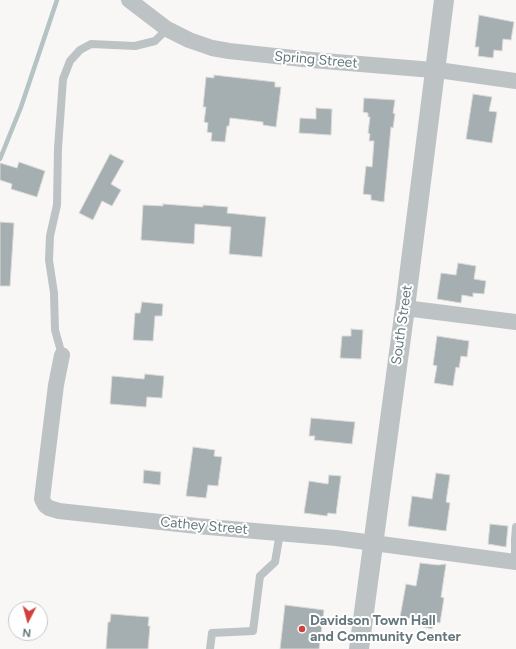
<!DOCTYPE html>
<html>
<head>
<meta charset="utf-8">
<style>
  body { margin:0 }
  #map { position:relative; width:516px; height:649px; overflow:hidden; background:#f8f7f6; font-family:Figtree,sans-serif }
  canvas { display:block }
  .north { position:absolute; left:8px; top:601px; width:40px; height:40px; box-sizing:border-box; background:#fff; border:1px solid #c2c9cb; border-radius:50%; rotate:186deg; font-size:11px; font-weight:700; line-height:16px; text-align:center; color:#66787d }
  .north::after { content:''; display:block; margin:auto; width:14px; height:18px; background:#d1413c; clip-path:polygon(50% 0,100% 100%,50% 72%,0 100%) }
</style>
</head>
<body>
<div id="map">
<canvas width="516" height="649"></canvas>
<div class="north">N</div>
</div>
<script>
const context = document.querySelector('canvas').getContext('2d');
context.lineJoin = 'round';
function poly(rows) {
  const path = new Path2D();
  for (const r of rows) {
    path.moveTo(r[0], r[1]);
    for (let i = 2; i < r.length; i += 2) path.lineTo(r[i], r[i + 1]);
  }
  return path;
}
function strokePath(path, color, width, dash) {
  context.strokeStyle = color;
  context.lineWidth = width;
  context.lineCap = dash ? 'butt' : 'round';
  context.setLineDash(dash || []);
  context.stroke(path);
}
function paint(path, color) {
  context.fillStyle = color;
  context.fill(path, 'evenodd');
}
function drawText(font, color, halo, rows, align = 'center') {
  context.font = font + ' Figtree,sans-serif';
  context.lineWidth = 4;
  context.setLineDash([]);
  context.textBaseline = 'middle';
  context.strokeStyle = halo;
  context.fillStyle = color;
  for (const [text, x, y, turn = 0] of rows) {
    context.save();
    context.translate(x, y);
    context.rotate((+turn || 0) * Math.PI / 180);
    context.textAlign = isNaN(turn) ? turn : align;
    if (halo) context.strokeText(text, 0, 0);
    context.fillText(text, 0, 0);
    context.restore();
  }
}
const stream = poly([
  [0,159,21,107,57,0]
]);
const building = poly([
  [479,15,514,22,511,40,503,39,502,51,494,50,493,58,478,56,479,47,475,47,479,15],
  [214,75,275,82,275,87,281,87,276,127,263,125,263,122,230,118,229,126,227,126,225,142,211,141,212,133,207,132,208,123,204,122,206,107,203,107,206,77,214,78,214,75],
  [473,94,492,97,489,111,497,112,492,143,466,139,473,94],
  [364,98,395,100,393,113,395,114,393,128,391,127,384,202,371,200,371,195,363,194,366,166,372,167,374,141,369,141,370,134,368,133,370,117,368,117,368,113,363,112,364,98],
  [316,108,332,109,331,135,299,133,300,118,316,119,316,108],
  [110,154,124,161,111,184,121,190,112,206,102,201,93,220,79,213,110,154],
  [19,162,45,171,37,197,11,189,12,184,0,180,0,163,17,168,19,162],
  [163,204,203,207,203,205,228,207,227,213,266,217,262,257,229,254,231,227,195,224,194,244,141,240,143,205,163,206,163,204],
  [0,222,14,223,10,286,0,286,0,222],
  [458,263,476,266,474,279,486,281,484,294,473,293,473,297,462,295,461,303,437,299,441,273,456,275,458,263],
  [142,302,163,304,162,316,155,316,153,341,133,340,135,313,140,313,142,302],
  [351,329,363,330,361,359,340,358,342,336,351,336,351,329],
  [437,336,469,341,467,357,461,356,459,368,456,367,453,386,434,383,437,366,433,365,437,336],
  [145,374,164,376,162,398,147,397,146,407,110,404,112,376,144,379,145,374],
  [311,418,355,422,352,444,314,440,315,436,309,436,311,418],
  [193,447,215,450,214,456,222,457,218,486,208,485,206,498,186,496,193,447],
  [144,470,161,472,160,485,143,483,144,470],
  [436,473,450,475,446,502,450,503,446,531,408,526,412,496,432,499,436,473],
  [329,475,341,476,336,514,328,513,327,516,304,513,309,481,328,484,329,475],
  [490,524,508,526,506,547,488,544,490,524],
  [420,563,438,565,446,564,441,597,444,598,440,623,434,622,432,629,420,626,421,620,400,617,406,584,416,586,420,563],
  [285,605,324,610,319,649,280,649,285,605],
  [111,614,149,617,148,626,150,626,148,649,106,649,108,622,110,622,111,614]
]);
const service = poly([
  [62,355,55,330,54,293,49,260,50,236,57,205,58,148,63,79,70,61,80,50,91,44,135,46,155,41,167,29],
  [515,561,515,539,516,527],
  [210,649,212,633,253,631,260,576,275,562,280,533]
]);
const minor = poly([
  [129,0,167,29,189,40,212,48,229,51,312,60,445,71,516,81],
  [405,308,516,322],
  [62,355,56,385,42,499,45,505,49,508,59,511,197,526,336,538,516,562]
]);
const tertiary = poly([
  [359,649,405,308,444,0]
]);
const markers = [
  [302,629,4,"#d1413c"]
];
const streetNames = [
  ["Spring Street",316,60,5],
  ["South Street",402,325,-82],
  ["Cathey Street",204,526,5]
];
const poiNames = [
  ["Davidson Town Hall",310,621],
  ["and Community Center",310,637]
];
strokePath(stream, '#b5c3c4', 4.5);
paint(building, '#a5afb2');
strokePath(building, '#dad9d8', 1);
strokePath(service, '#bdc3c5', 8);
strokePath(minor, '#bdc3c5', 16);
strokePath(tertiary, '#bdc3c5', 20);
for (const [x, y, r, color] of markers) {
  const dot = new Path2D();
  dot.arc(x, y, r, 0, 2 * Math.PI);
  context.fillStyle = color;
  context.fill(dot);
  strokePath(dot, '#fff', 1.5);
}
drawText('14px', '#66787d', '#fff', streetNames);
drawText('bold 14px', '#66787d', '#fff', poiNames, 'left');
</script>
</body>
</html>
